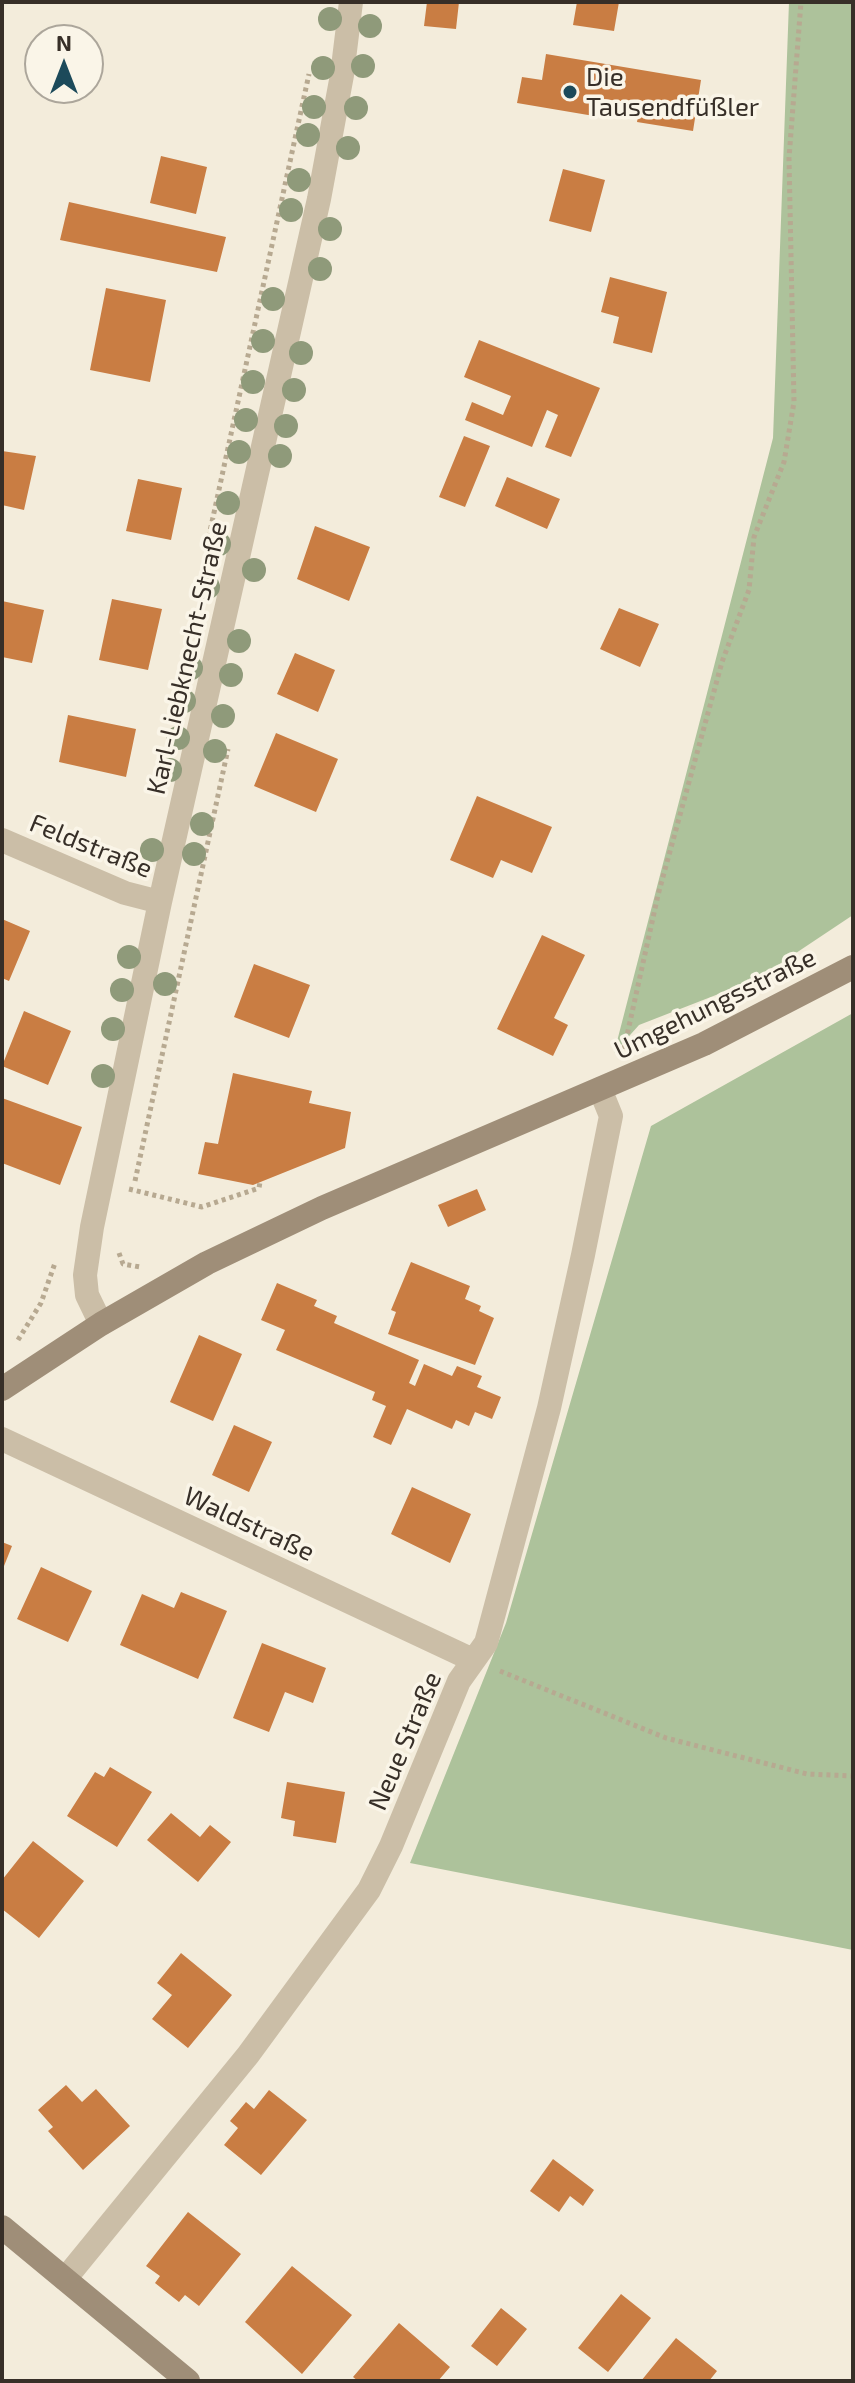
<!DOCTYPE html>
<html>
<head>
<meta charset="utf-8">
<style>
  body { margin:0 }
  #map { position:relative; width:855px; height:2383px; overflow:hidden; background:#f3ecdb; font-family:"Exo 2",sans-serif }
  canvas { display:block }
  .frame { position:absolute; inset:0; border:4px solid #372f28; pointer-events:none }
  .north { position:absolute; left:24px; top:24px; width:80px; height:80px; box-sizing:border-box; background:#faf5e8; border:2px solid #aca69b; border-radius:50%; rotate:0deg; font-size:22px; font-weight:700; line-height:32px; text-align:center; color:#372f28 }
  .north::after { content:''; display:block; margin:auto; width:28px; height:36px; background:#1c4a5a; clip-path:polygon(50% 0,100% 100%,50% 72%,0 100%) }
</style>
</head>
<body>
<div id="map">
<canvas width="855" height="2383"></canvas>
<div class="frame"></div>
<div class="north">N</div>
</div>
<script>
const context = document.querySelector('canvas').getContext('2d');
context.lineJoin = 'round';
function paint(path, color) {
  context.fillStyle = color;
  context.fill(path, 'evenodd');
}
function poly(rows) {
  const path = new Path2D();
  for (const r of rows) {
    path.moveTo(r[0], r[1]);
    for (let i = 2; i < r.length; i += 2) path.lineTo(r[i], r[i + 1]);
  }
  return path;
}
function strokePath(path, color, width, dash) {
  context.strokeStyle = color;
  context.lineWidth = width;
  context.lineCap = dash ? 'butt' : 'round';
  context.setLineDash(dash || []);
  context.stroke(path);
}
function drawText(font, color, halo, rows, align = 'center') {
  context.font = font + ' "Exo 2",sans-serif';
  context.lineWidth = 7;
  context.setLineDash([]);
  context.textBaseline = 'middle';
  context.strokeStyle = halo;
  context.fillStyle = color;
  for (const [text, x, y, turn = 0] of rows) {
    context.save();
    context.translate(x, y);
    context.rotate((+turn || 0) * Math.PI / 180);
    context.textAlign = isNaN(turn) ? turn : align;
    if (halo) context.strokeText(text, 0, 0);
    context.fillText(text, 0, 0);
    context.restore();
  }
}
const green = poly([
  [789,2,853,2,853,915,757,979,639,1025,614,1053,773,438],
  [853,1013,853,1950,410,1863,506,1623,651,1126]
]);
const building = poly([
  [427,2,459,2,456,29,424,26],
  [577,2,619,2,614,31,573,25],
  [546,54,701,80,693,131,637,122,640,104,597,98,594,116,517,103,522,77,542,80],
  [161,156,207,167,196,214,150,203],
  [563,169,605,180,591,232,549,221],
  [69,202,226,237,217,272,60,240],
  [610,277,667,292,652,353,613,343,619,317,601,312],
  [106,288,166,300,150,382,90,370],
  [479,340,600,388,571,457,545,447,558,415,547,410,532,447,465,420,472,402,503,415,511,396,464,377],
  [464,436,490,446,465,507,439,497],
  [2,451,36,456,24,510,2,505],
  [507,477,560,499,547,529,495,506],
  [138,479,182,488,171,540,126,531],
  [315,526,370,547,349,601,297,579],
  [112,599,162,609,148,670,99,660],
  [2,601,44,610,32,663,2,657],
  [619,608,659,624,640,667,600,649],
  [295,653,335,670,318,712,277,694],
  [68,715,136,729,126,777,59,762],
  [276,733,338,759,316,812,254,786],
  [477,796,552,827,532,873,501,860,493,878,450,860],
  [2,919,30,931,9,981,2,978],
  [542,935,585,955,554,1018,568,1025,553,1056,497,1029],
  [254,964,310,985,289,1038,234,1017],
  [24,1011,71,1031,48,1085,2,1066],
  [233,1073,312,1091,309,1103,351,1112,345,1148,253,1185,198,1174,205,1142,218,1144],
  [2,1098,82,1127,60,1185,2,1163],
  [477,1189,486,1210,448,1227,438,1205],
  [411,1262,470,1286,465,1299,481,1306,479,1311,494,1318,475,1365,388,1334,396,1312,391,1310],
  [277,1283,317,1300,314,1306,337,1316,334,1323,419,1360,409,1383,415,1386,424,1364,452,1376,457,1366,482,1376,477,1387,501,1397,492,1419,475,1412,469,1426,456,1420,452,1429,407,1409,391,1445,373,1437,386,1406,372,1400,375,1392,276,1350,285,1330,261,1320],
  [199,1335,242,1354,213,1421,170,1402],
  [234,1425,272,1442,249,1492,212,1475],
  [412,1487,471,1514,450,1563,391,1534],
  [2,1542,12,1546,2,1571],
  [41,1567,92,1591,68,1642,17,1619],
  [181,1592,227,1611,198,1679,120,1645,142,1594,174,1608],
  [262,1643,326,1668,313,1703,285,1692,269,1732,233,1718],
  [110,1767,152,1792,117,1847,67,1816,95,1772,104,1777],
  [287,1782,345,1792,336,1843,293,1836,295,1821,281,1818],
  [171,1813,200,1837,210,1825,231,1842,198,1882,147,1840],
  [33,1841,84,1881,39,1938,2,1909,2,1880],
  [181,1953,232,1995,188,2048,152,2019,172,1995,157,1983],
  [66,2085,82,2102,96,2089,130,2126,83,2170,48,2131,53,2127,38,2110],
  [269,2090,307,2120,261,2175,224,2145,238,2128,230,2121,246,2102,254,2109],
  [553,2159,594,2190,583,2206,570,2196,559,2212,530,2191],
  [188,2212,241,2254,199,2306,185,2295,179,2302,155,2283,160,2276,146,2266],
  [292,2266,352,2315,302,2374,245,2322],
  [621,2294,651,2318,608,2372,578,2348],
  [501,2308,527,2329,497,2366,471,2346],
  [399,2323,450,2367,438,2381,358,2381,353,2377],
  [676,2338,717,2371,709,2381,641,2381]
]);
const path = poly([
  [207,545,309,74],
  [624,1049,658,895,722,662,749,590,754,537,784,462,794,402,789,158,801,2],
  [135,1181,228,749],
  [129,1189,202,1207,259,1188,260,1182],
  [119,1253,123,1264,140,1267],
  [18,1340,41,1303,55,1263],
  [500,1671,666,1738,807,1774,853,1776]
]);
const street = poly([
  [2,840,125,893,160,902],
  [101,1324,87,1295,85,1275,92,1227,160,902,319,199,342,75,351,2],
  [2,1439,473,1660],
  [65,2279,248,2055,369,1890,391,1846,459,1681,486,1643,549,1408,583,1255,611,1116,600,1089]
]);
const secondary = poly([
  [2,1389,101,1324,207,1263,322,1208,704,1044,853,967],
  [2,2227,188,2381]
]);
const trees = [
  [330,19],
  [370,26],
  [363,66],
  [323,68],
  [314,107],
  [356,108],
  [308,135],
  [348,148],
  [299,180],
  [291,210],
  [330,229],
  [320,269],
  [273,299],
  [263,341],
  [301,353],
  [253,382],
  [294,390],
  [246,420],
  [286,426],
  [239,452],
  [280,456],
  [228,503],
  [219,544],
  [254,570],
  [208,587],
  [239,641],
  [191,668],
  [231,675],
  [184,701],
  [223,716],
  [178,738],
  [215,751],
  [170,770],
  [202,824],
  [152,850],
  [194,854],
  [129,957],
  [165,984],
  [122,990],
  [113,1029],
  [103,1076]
];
const markers = [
  [570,92,8,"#1c4a5a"]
];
const poiNames = [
  ["Die",586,77],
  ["Tausendfüßler",586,107]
];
const streetNames = [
  ["Karl-Liebknecht-Straße",187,658,-77],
  ["Feldstraße",91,846,22],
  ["Umgehungsstraße",715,1004,-26],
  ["Waldstraße",249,1524,25],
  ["Neue Straße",405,1741,-67]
];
paint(green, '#adc29b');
paint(building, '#c97d43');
strokePath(path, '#b7a991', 5, [4, 4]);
strokePath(street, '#cbbea7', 24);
strokePath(secondary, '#9f8e78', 24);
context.fillStyle = '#8f9a7a';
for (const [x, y] of trees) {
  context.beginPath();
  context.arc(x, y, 12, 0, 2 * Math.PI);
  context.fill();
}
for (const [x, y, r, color] of markers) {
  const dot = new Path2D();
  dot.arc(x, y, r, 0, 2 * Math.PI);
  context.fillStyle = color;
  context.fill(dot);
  strokePath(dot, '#faf5e8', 3);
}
drawText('26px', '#372f28', '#faf5e8', poiNames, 'left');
drawText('26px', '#372f28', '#faf5e8', streetNames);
</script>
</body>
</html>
